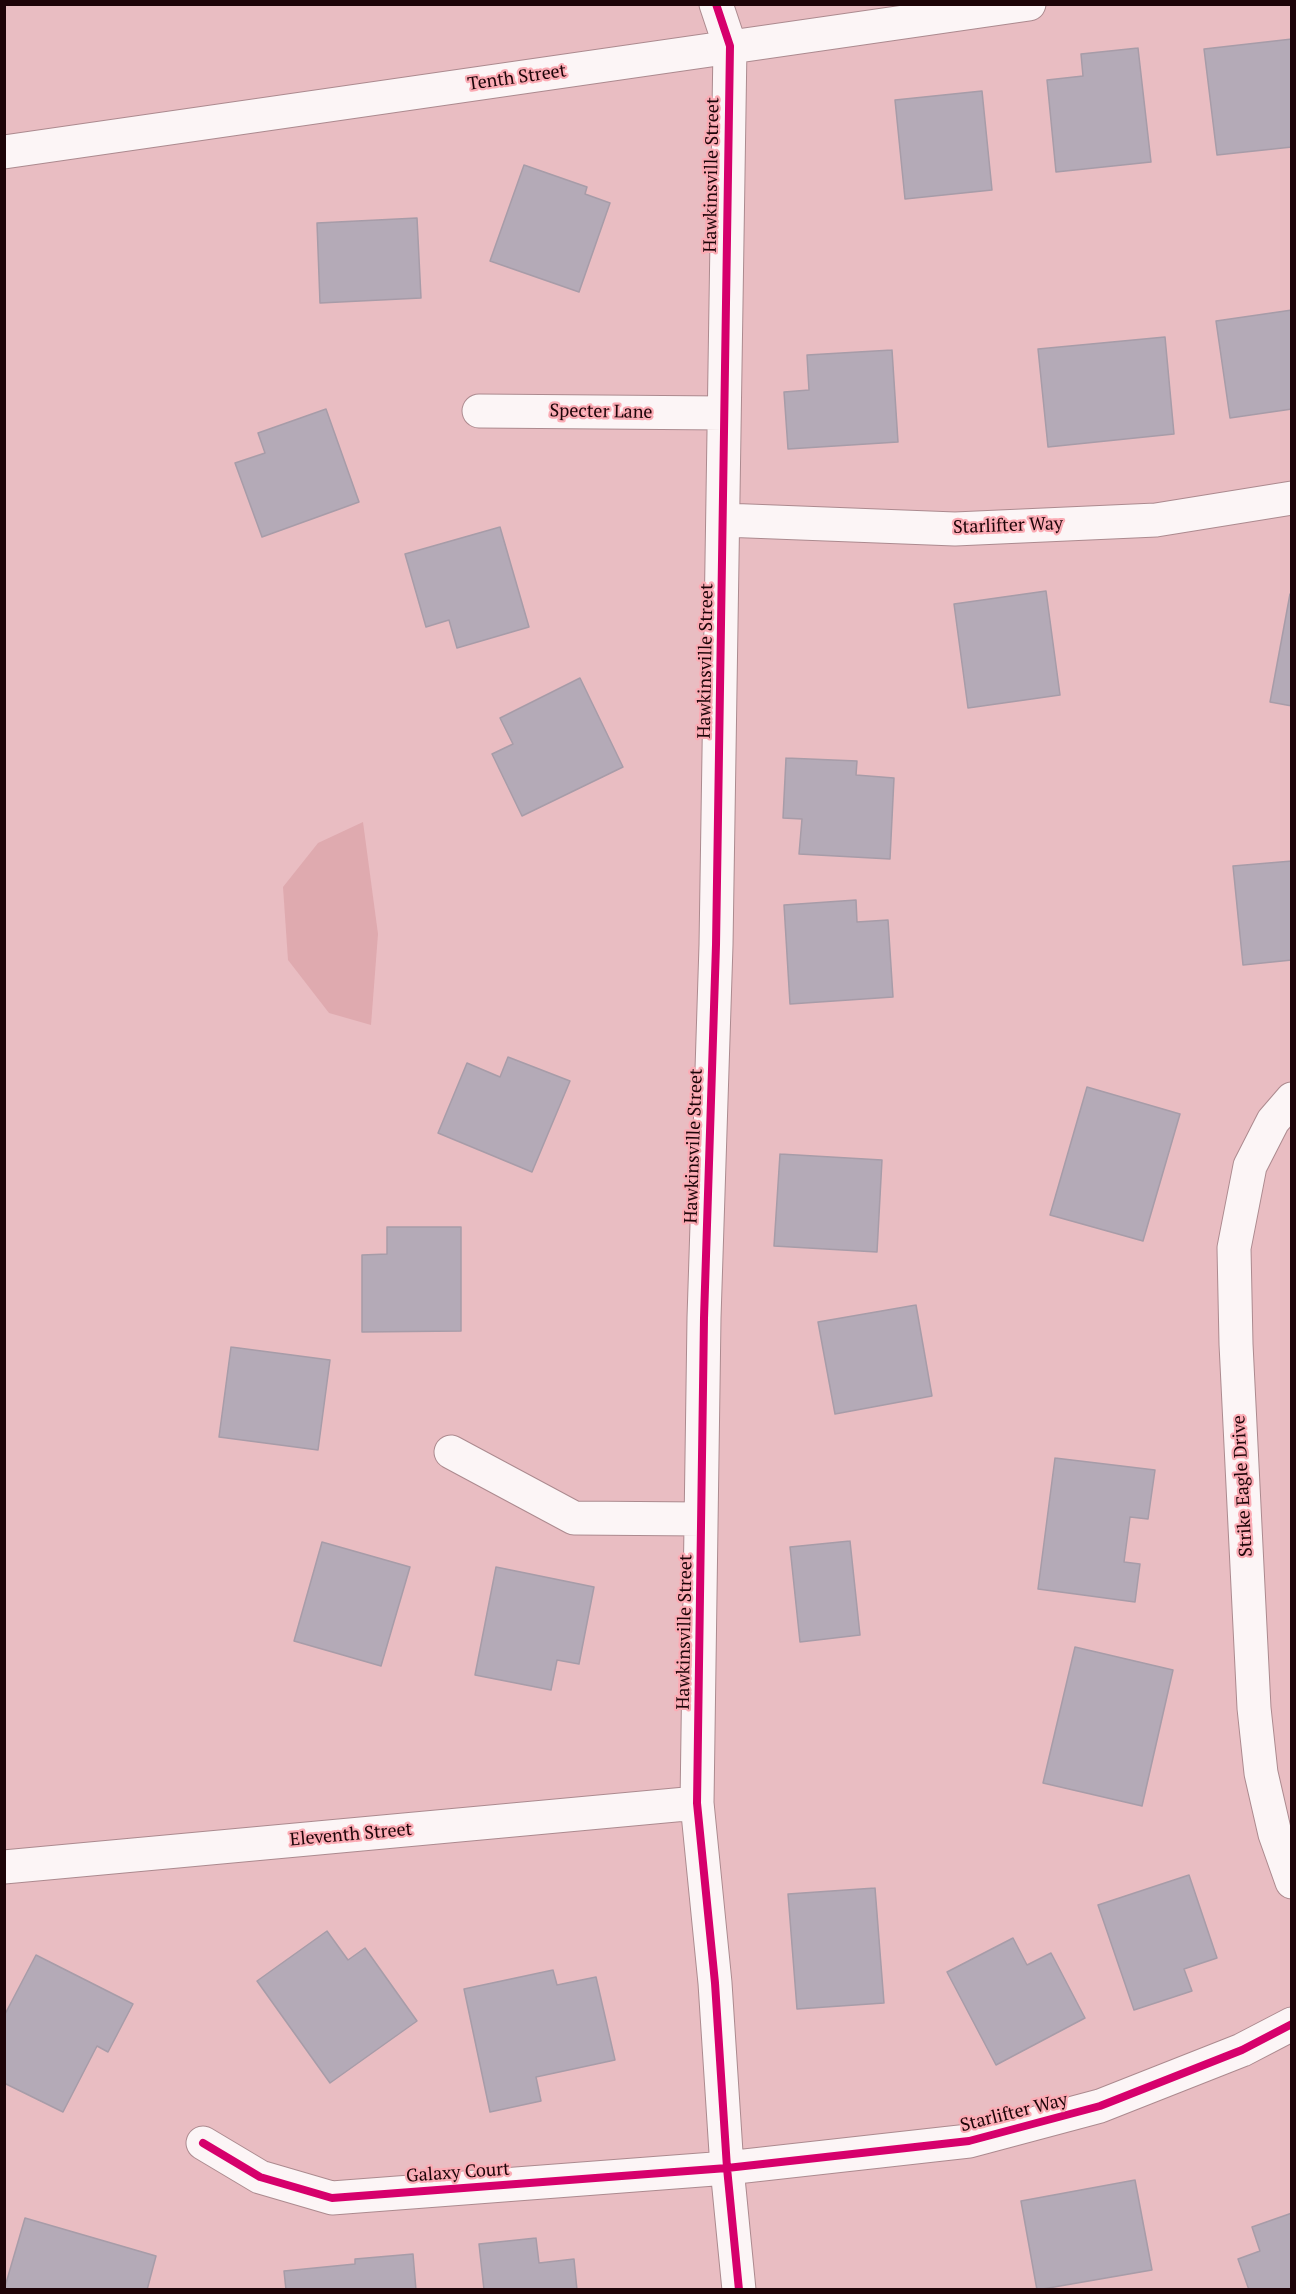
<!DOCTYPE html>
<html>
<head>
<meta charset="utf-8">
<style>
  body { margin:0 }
  #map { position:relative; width:1296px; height:2294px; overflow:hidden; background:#e9bdc2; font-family:"PT Serif",serif }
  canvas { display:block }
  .frame { position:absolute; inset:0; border:6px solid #1d0408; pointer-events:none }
</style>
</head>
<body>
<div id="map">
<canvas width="1296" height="2294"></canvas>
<div class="frame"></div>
</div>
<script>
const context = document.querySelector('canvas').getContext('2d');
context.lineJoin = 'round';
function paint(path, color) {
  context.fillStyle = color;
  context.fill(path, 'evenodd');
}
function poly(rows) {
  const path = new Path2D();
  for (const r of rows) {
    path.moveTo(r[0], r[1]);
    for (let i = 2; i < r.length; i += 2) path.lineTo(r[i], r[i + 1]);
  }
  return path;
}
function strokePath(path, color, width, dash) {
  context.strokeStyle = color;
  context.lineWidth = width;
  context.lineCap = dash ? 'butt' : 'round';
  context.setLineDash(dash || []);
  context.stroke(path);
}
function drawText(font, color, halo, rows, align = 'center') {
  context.font = font + ' "PT Serif",serif';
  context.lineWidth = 4.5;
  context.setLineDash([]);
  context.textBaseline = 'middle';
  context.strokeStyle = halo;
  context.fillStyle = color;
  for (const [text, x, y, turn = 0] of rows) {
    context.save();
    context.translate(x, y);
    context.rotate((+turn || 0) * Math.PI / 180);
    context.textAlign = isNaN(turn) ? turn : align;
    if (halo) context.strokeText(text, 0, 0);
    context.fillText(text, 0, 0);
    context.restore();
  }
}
const green = poly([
  [363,822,378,934,371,1025,329,1013,288,960,283,887,318,843]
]);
const building = poly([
  [1292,39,1292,147,1217,155,1204,49,1292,39],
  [1138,48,1151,162,1056,172,1047,80,1083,76,1081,54,1138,48],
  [982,91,992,190,905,199,895,100,982,91],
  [524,165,587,187,585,194,610,203,579,292,490,261,524,165],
  [417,218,421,298,320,303,317,223,417,218],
  [1292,310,1292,409,1230,418,1216,321,1292,310],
  [1165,337,1174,434,1048,447,1038,349,1165,337],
  [892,350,898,442,788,449,784,392,809,390,807,355,892,350],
  [326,409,359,502,262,537,235,463,265,453,258,433,326,409],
  [500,527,529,627,457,648,449,620,426,627,405,554,500,527],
  [1046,591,1060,695,968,708,954,604,1046,591],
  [1290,594,1292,594,1292,706,1270,702,1290,594],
  [580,678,623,767,522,816,492,754,513,744,500,718,580,678],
  [786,758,857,761,856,775,894,778,890,859,799,854,802,819,783,818,786,758],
  [1292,861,1292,960,1243,965,1233,866,1292,861],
  [856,900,857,922,888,920,893,997,790,1004,784,905,856,900],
  [508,1057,570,1081,532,1172,438,1133,467,1063,500,1077,508,1057],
  [1087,1087,1180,1114,1143,1241,1050,1215,1087,1087],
  [780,1154,882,1160,877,1252,774,1246,780,1154],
  [387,1227,461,1227,461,1331,362,1332,362,1255,387,1254,387,1227],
  [916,1305,932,1396,835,1414,818,1322,916,1305],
  [231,1347,330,1360,318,1450,219,1437,231,1347],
  [1055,1458,1155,1470,1148,1519,1130,1517,1124,1562,1140,1564,1135,1602,1038,1589,1055,1458],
  [850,1541,860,1635,800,1642,790,1547,850,1541],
  [322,1542,410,1567,381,1666,294,1641,322,1542],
  [496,1567,594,1587,579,1664,557,1660,551,1690,475,1675,496,1567],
  [1075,1647,1173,1670,1142,1806,1043,1783,1075,1647],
  [1189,1875,1217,1958,1184,1969,1192,1991,1134,2010,1098,1905,1189,1875],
  [875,1888,884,2003,797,2009,788,1894,875,1888],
  [327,1931,348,1960,365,1948,417,2021,330,2083,257,1981,327,1931],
  [1013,1938,1027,1965,1051,1953,1085,2018,996,2065,947,1972,1013,1938],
  [36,1955,133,2004,108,2052,97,2046,63,2112,4,2083,4,2016,36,1955],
  [553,1970,557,1985,596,1977,615,2060,536,2077,541,2101,490,2112,464,1989,553,1970],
  [1135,2180,1152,2270,1037,2290,1021,2201,1135,2180],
  [1292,2213,1292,2290,1249,2290,1238,2259,1260,2251,1252,2227,1292,2213],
  [25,2218,156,2256,147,2290,4,2290,25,2218],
  [536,2238,539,2263,574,2259,577,2290,484,2290,479,2244,536,2238],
  [413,2254,416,2290,286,2290,284,2271,355,2264,355,2259,413,2254]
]);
const minor = poly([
  [716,4,730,46,716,945,704,1318,697,1803,715,1983,727,2168,739,2290],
  [4,152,1029,4],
  [479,411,723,413],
  [723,520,955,529,1156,520,1292,498],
  [1292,1099,1273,1121,1250,1166,1234,1248,1236,1344,1254,1708,1261,1773,1275,1834,1292,1882],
  [451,1452,574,1518,701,1519],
  [4,1867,697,1803],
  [203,2143,260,2177,332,2198,727,2168,969,2141,1100,2106,1242,2050,1292,2024]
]);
const cycleway = poly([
  [716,4,730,46,716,945,704,1318,697,1803,715,1983,727,2168,739,2290],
  [203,2143,260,2177,332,2198,727,2168,969,2141,1100,2106,1242,2050,1292,2024]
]);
const streetNames = [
  ["Tenth Street",517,78,-8],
  ["Hawkinsville Street",712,175,-89],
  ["Specter Lane",601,412,1],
  ["Starlifter Way",1008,526,-2],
  ["Hawkinsville Street",706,661,-89],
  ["Hawkinsville Street",694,1146,-88],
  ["Strike Eagle Drive",1243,1486,-93],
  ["Hawkinsville Street",685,1632,-89],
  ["Eleventh Street",351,1835,-5],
  ["Starlifter Way",1014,2113,-14],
  ["Galaxy Court",458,2173,-4]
];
paint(green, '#dfaaaf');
paint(building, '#b4aab7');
strokePath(building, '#a79ca8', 1.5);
strokePath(minor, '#ac8a8f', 35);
strokePath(minor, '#fcf5f6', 33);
strokePath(cycleway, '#d6006c', 8);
drawText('18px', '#1d0408', '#fbabb4', streetNames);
</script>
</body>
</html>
